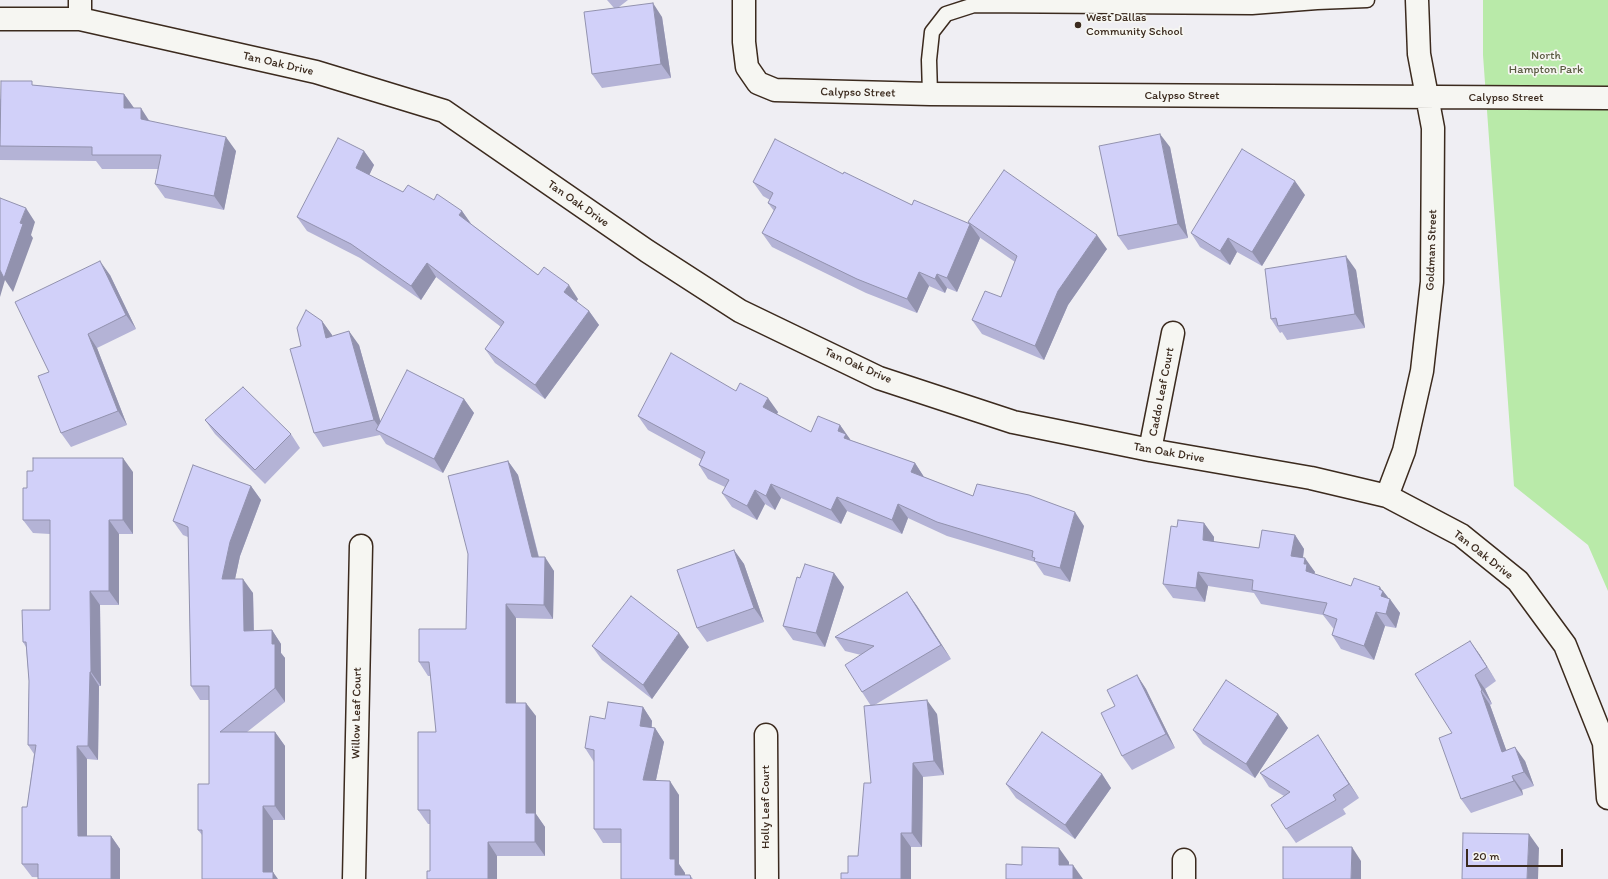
<!DOCTYPE html>
<html>
<head>
<meta charset="utf-8">
<style>
  body { margin:0 }
  #map { position:relative; width:1608px; height:879px; overflow:hidden; background:#efeef3; font-family:Itim,sans-serif }
  canvas { display:block }
  .scale { position:absolute; left:1466px; top:849px; width:97px; height:18px; box-sizing:border-box; border:2px solid #3b2a1e; border-top:0; padding-left:5px; font-size:12px; line-height:14px; white-space:nowrap; color:#3b2a1e; -webkit-text-stroke:3px #f6f6f2; paint-order:stroke }
</style>
</head>
<body>
<div id="map">
<canvas width="1608" height="879"></canvas>
<div class="scale">20 m</div>
</div>
<script>
const context = document.querySelector('canvas').getContext('2d');
context.lineJoin = 'round';
function paint(path, color) {
  context.fillStyle = color;
  context.fill(path, 'evenodd');
}
function poly(rows) {
  const path = new Path2D();
  for (const r of rows) {
    path.moveTo(r[0], r[1]);
    for (let i = 2; i < r.length; i += 2) path.lineTo(r[i], r[i + 1]);
  }
  return path;
}
function strokePath(path, color, width, dash) {
  context.strokeStyle = color;
  context.lineWidth = width;
  context.lineCap = dash ? 'butt' : 'round';
  context.setLineDash(dash || []);
  context.stroke(path);
}
function drawText(font, color, halo, rows, align = 'center') {
  context.font = font + ' Itim,sans-serif';
  context.lineWidth = 3.5;
  context.setLineDash([]);
  context.textBaseline = 'middle';
  context.strokeStyle = halo;
  context.fillStyle = color;
  for (const [text, x, y, turn = 0] of rows) {
    context.save();
    context.translate(x, y);
    context.rotate((+turn || 0) * Math.PI / 180);
    context.textAlign = isNaN(turn) ? turn : align;
    if (halo) context.strokeText(text, 0, 0);
    context.fillText(text, 0, 0);
    context.restore();
  }
}
const green = poly([
  [1483,0,1608,0,1608,591,1588,545,1514,486,1483,55]
]);
const lane = poly([
  [1317,2,1367,0],
  [930,94,929,60,932,32,946,14,974,5,1252,7,1317,2,1318,0]
]);
const street = poly([
  [80,0,80,19],
  [744,0,744,42,747,67,758,83,775,90,930,94,1608,98],
  [0,19,80,19,316,72,444,111,647,251,740,311,879,378,1013,422,1150,450,1311,478,1387,496,1461,535,1518,581,1565,645,1604,743,1608,798],
  [1150,450,1173,333],
  [1387,496,1404,451,1422,371,1432,282,1433,128,1419,54,1417,0],
  [766,735,767,879],
  [1184,860,1184,879],
  [354,879,361,546]
]);
const wall = poly([
  [607,0,628,0,619,7,662,17,671,78,602,88,592,74,614,8],
  [34,85,124,94,134,108,150,121,236,151,224,210,165,198,155,184,158,169,102,169,96,161,0,160,0,99],
  [1170,147,1188,238,1128,250,1118,236],
  [364,151,374,165,369,175,403,192,434,200,462,211,471,224,538,275,578,299,576,302,589,311,599,325,545,399,495,363,485,349,501,327,436,277,421,300,360,258,307,231,297,217],
  [843,174,912,205,969,224,968,222,1107,249,1068,305,1044,360,982,334,972,320,1001,297,1015,262,979,237,980,238,957,292,947,288,945,293,929,286,917,313,866,293,772,247,762,233,774,211,768,203,770,200,763,196,753,182],
  [1305,195,1262,266,1237,252,1230,265,1200,247,1191,233],
  [1356,270,1365,328,1287,340,1282,332,1280,333,1271,319],
  [110,275,136,329,97,348,127,425,71,447,61,433,49,372],
  [322,321,332,335,332,336,359,345,380,421,464,399,474,413,443,473,386,444,380,435,323,447,314,433,301,346],
  [736,391,778,412,777,414,811,432,840,425,850,440,915,463,924,477,973,496,1084,526,1070,582,1044,575,1035,562,947,536,908,518,902,534,847,511,841,524,781,498,775,510,765,504,757,520,732,507,722,493,725,487,708,479,699,465,701,459,648,430,638,416],
  [205,420,291,434,300,448,265,484,215,434],
  [508,461,518,475,539,557,554,571,553,619,516,618,516,703,536,716,536,814,545,827,545,856,497,856,497,879,430,871,430,824,428,824,418,810,436,732,431,676,428,676,419,662,466,629],
  [33,471,133,472,133,534,119,534,119,605,100,605,101,686,99,686,98,760,87,759,87,836,111,836,120,849,120,879,32,877,22,864,27,807,34,754,28,745,29,681,26,647,23,642,50,610,50,534,33,533,23,520,27,488],
  [251,486,261,500,240,556,235,579,253,593,254,631,272,630,281,644,281,653,285,658,285,702,247,732,275,732,285,746,285,820,273,820,202,835,198,830,209,784,209,700,200,700,191,686,188,537,183,535,173,521],
  [1204,523,1214,537,1214,542,1259,548,1295,535,1304,549,1303,558,1315,572,1314,574,1351,586,1383,591,1400,613,1396,628,1385,626,1374,660,1341,649,1332,635,1334,629,1333,628,1323,615,1261,604,1254,593,1208,586,1205,602,1173,598,1163,584,1177,527],
  [734,550,744,564,764,622,707,642,697,628],
  [834,573,844,587,825,647,793,640,783,626,800,578],
  [907,592,917,606,951,659,873,706,937,714,944,775,923,777,922,847,911,847,911,879,848,873,858,856,871,783,871,706,862,692,861,655,845,651,835,637],
  [1470,641,1480,655,1496,681,1485,689,1492,704,1490,705,1506,750,1525,761,1534,786,1522,790,1523,795,1471,813,1461,799],
  [592,646,689,647,652,699,602,660],
  [1137,675,1146,689,1175,748,1132,770,1122,756,1115,706],
  [643,707,652,721,652,727,655,728,664,742,656,780,679,795,679,864,685,873,685,875,690,875,693,879,621,879,621,843,603,843,594,829,594,762,585,748,605,719],
  [1278,714,1288,728,1255,778,1203,744,1193,730],
  [1327,749,1359,798,1343,809,1346,814,1296,843,1286,829,1284,796,1269,787,1260,773],
  [1102,774,1111,788,1075,839,1016,798,1006,784]
]);
const shadedWall = poly([
  [653,3,662,17,671,78,661,64],
  [124,94,134,108,124,108],
  [141,108,150,122,141,119],
  [1160,134,1170,147,1188,238,1178,224],
  [226,137,236,151,224,210,214,196],
  [364,151,374,165,366,182,356,168],
  [1295,181,1305,195,1262,266,1252,252],
  [26,208,35,222,31,235,33,238,13,292,5,280,0,297,0,268,20,223],
  [462,211,472,225,459,215],
  [970,224,980,238,957,292,947,278],
  [1097,235,1107,249,1068,305,1044,360,1035,346,1058,291],
  [1228,238,1237,252,1230,265,1220,251],
  [1346,256,1356,270,1365,328,1355,314],
  [100,261,110,275,136,329,126,315],
  [427,263,436,277,421,300,411,286],
  [919,272,929,286,917,313,907,299],
  [937,274,947,288,945,293,935,279],
  [569,285,578,299,573,306,564,292],
  [589,311,599,325,545,399,535,385],
  [322,321,332,335,336,352,326,338],
  [349,331,359,345,384,434,374,420],
  [88,334,97,348,127,425,118,411],
  [768,398,778,412,773,421,763,407],
  [464,399,474,413,443,473,434,459],
  [840,425,850,439,854,452,838,431],
  [123,458,133,472,133,534,123,520],
  [508,461,518,475,542,571,532,557],
  [915,463,924,477,911,472],
  [771,484,781,498,775,510,766,496],
  [251,486,261,500,240,556,232,593,222,579,230,542],
  [755,490,765,504,757,520,747,506],
  [837,497,847,511,841,524,831,510],
  [898,504,908,518,902,534,892,520],
  [1075,512,1084,526,1070,582,1060,568],
  [109,520,119,534,119,605,109,591],
  [1204,523,1214,537,1213,554,1203,540],
  [1295,535,1304,549,1301,570,1291,556],
  [734,550,744,564,764,622,754,608],
  [545,557,554,571,553,619,544,605],
  [1305,558,1315,572,1314,575,1306,571,1304,564],
  [1198,572,1208,586,1205,602,1196,588],
  [834,573,844,587,825,647,816,633],
  [243,579,253,593,254,645,244,631],
  [1380,587,1383,592,1383,591,1390,600,1390,599,1400,613,1396,628,1386,614,1379,589],
  [90,591,100,605,101,686,91,672],
  [907,592,917,606,951,659,941,645],
  [506,604,516,618,516,716,506,703],
  [1376,612,1385,626,1374,660,1364,646],
  [272,630,281,644,281,653,285,658,285,702,275,688,272,644],
  [679,633,689,647,652,699,643,685],
  [1470,641,1480,655,1496,681,1487,667],
  [90,672,99,686,98,760,88,746],
  [1137,675,1146,689,1175,748,1166,734],
  [1475,675,1485,689,1492,704,1482,690],
  [1481,691,1490,705,1512,766,1502,752],
  [927,700,937,714,944,775,934,761],
  [526,703,536,716,536,814,545,827,545,856,535,842,526,813],
  [643,707,652,721,650,740,640,726],
  [1278,714,1288,728,1255,778,1246,764],
  [655,728,664,742,653,794,643,780],
  [275,732,285,746,285,820,275,806],
  [1318,735,1327,749,1359,798,1349,784],
  [77,746,87,759,87,849,78,836],
  [1515,747,1525,761,1534,786,1524,772],
  [913,763,923,777,922,847,912,833],
  [1102,774,1111,788,1075,839,1065,825],
  [1512,776,1522,790,1523,795,1514,781],
  [670,781,679,795,679,864,685,873,685,879,675,875,670,859],
  [263,806,273,820,273,872,278,879,268,879,263,872],
  [901,833,911,847,911,879,901,879],
  [1529,834,1539,848,1538,879,1527,879],
  [111,836,120,849,120,879,111,879],
  [488,842,497,856,497,879,488,879],
  [1352,847,1361,861,1361,879,1351,879],
  [1059,848,1069,862,1069,879,1059,865],
  [1073,865,1083,879,1073,879]
]);
const building = poly([
  [653,3,661,64,592,74,584,12,653,3],
  [1,81,32,81,32,85,124,94,124,108,141,108,141,119,226,137,214,196,155,184,161,155,92,155,92,147,0,146,1,81],
  [1160,134,1178,224,1118,236,1099,146,1160,134],
  [338,138,364,151,356,168,403,192,408,185,434,200,437,194,462,211,459,215,538,275,544,267,569,285,564,292,589,311,535,385,485,349,504,322,427,263,411,286,351,244,297,217,338,138],
  [775,139,843,174,844,172,912,205,914,200,970,224,947,278,937,274,935,279,919,272,907,299,857,279,762,233,776,207,768,203,773,193,753,182,775,139],
  [1242,149,1295,181,1252,252,1228,238,1220,251,1191,233,1242,149],
  [1004,170,1097,235,1058,291,1035,346,972,320,985,291,1001,297,1017,256,968,222,1004,170],
  [0,198,26,208,20,223,23,224,4,278,0,270,0,198],
  [1346,256,1355,314,1278,326,1276,318,1271,319,1265,269,1346,256],
  [100,261,126,315,88,334,118,411,61,433,38,376,49,372,15,302,100,261],
  [306,310,322,321,326,338,349,331,374,420,314,433,290,349,301,346,297,328,306,310],
  [671,353,736,391,740,383,768,398,763,407,811,432,818,416,840,425,838,431,846,434,844,438,915,463,911,472,973,496,977,484,1029,495,1075,512,1060,568,1034,561,1035,558,1032,557,1033,551,937,522,898,504,892,520,837,497,831,510,771,484,766,496,755,490,747,506,722,493,729,480,699,465,705,452,638,416,671,353],
  [407,370,464,399,434,459,376,430,407,370],
  [243,387,291,434,255,470,205,420,243,387],
  [33,458,123,458,123,520,109,520,109,591,90,591,91,672,90,672,88,746,77,746,78,836,111,836,111,879,38,879,38,864,22,864,22,807,27,807,36,745,28,745,29,681,26,642,23,642,22,610,50,610,50,520,23,520,23,488,27,488,27,471,33,471,33,458],
  [508,461,532,557,545,557,544,605,506,604,506,703,526,703,526,813,535,813,535,842,488,842,488,879,427,879,427,871,430,871,430,810,418,810,418,732,436,732,429,662,419,662,419,629,466,629,468,554,448,476,508,461],
  [193,465,251,486,230,542,222,579,243,579,244,631,272,630,272,644,275,644,275,688,220,732,275,732,275,806,263,806,263,872,273,872,273,879,202,879,202,830,198,830,198,784,209,784,209,686,191,686,188,527,173,521,193,465],
  [1178,520,1204,523,1203,540,1259,548,1262,530,1295,535,1291,556,1305,558,1304,564,1307,564,1306,571,1351,586,1354,578,1380,587,1379,589,1383,591,1381,596,1390,599,1386,614,1376,612,1364,646,1332,635,1337,619,1323,614,1327,603,1252,590,1253,580,1198,572,1196,588,1163,584,1171,526,1177,527,1178,520],
  [734,550,754,608,697,628,677,570,734,550],
  [805,564,834,573,816,633,783,626,797,577,800,578,805,564],
  [907,592,941,645,862,692,845,665,874,646,835,637,907,592],
  [631,596,679,633,643,685,592,646,631,596],
  [1470,641,1487,667,1475,675,1482,690,1481,691,1502,752,1515,747,1524,772,1512,776,1514,781,1461,799,1439,738,1452,733,1415,674,1470,641],
  [1137,675,1166,734,1122,756,1101,713,1115,706,1107,690,1137,675],
  [1226,680,1278,714,1246,764,1193,730,1226,680],
  [927,700,934,761,913,763,912,833,901,833,901,879,841,879,841,873,848,873,848,856,858,856,864,783,871,783,864,706,927,700],
  [608,702,643,707,640,726,655,728,643,780,670,781,670,859,675,859,675,875,690,875,691,879,621,879,621,829,594,829,594,750,585,748,590,716,605,719,608,702],
  [1042,732,1102,774,1065,825,1006,784,1042,732],
  [1318,735,1349,784,1333,795,1336,800,1286,829,1271,805,1290,792,1260,773,1318,735],
  [1463,833,1529,834,1527,879,1462,879,1463,833],
  [1022,847,1059,848,1059,865,1073,865,1073,879,1006,879,1006,864,1022,865,1022,847],
  [1283,847,1352,847,1351,879,1283,879,1283,847]
]);
const markers = [
  [1078,25,4,"#3b2a1e"]
];
const poiNames = [
  ["West Dallas",1086,18],
  ["Community School",1086,32]
];
const parkNames = [
  ["North",1546,56],
  ["Hampton Park",1546,70]
];
const streetNames = [
  ["Tan Oak Drive",278,64,13],
  ["Calypso Street",858,93,1],
  ["Calypso Street",1182,96],
  ["Calypso Street",1506,98],
  ["Tan Oak Drive",578,204,35],
  ["Goldman Street",1432,250,-88],
  ["Tan Oak Drive",858,366,24],
  ["Caddo Leaf Court",1162,392,-79],
  ["Tan Oak Drive",1169,453,10],
  ["Tan Oak Drive",1483,555,38],
  ["Willow Leaf Court",357,713,-89],
  ["Holly Leaf Court",766,807,-90]
];
paint(green, '#b9eaa9');
strokePath(lane, '#3b2a1e', 17);
strokePath(street, '#3b2a1e', 25);
strokePath(lane, '#f6f6f2', 14);
strokePath(street, '#f6f6f2', 22);
paint(wall, '#b4b3d6');
paint(shadedWall, '#9292ae');
paint(building, '#d1d0f9');
strokePath(building, '#9292ae', 1);
for (const [x, y, r, color] of markers) {
  const dot = new Path2D();
  dot.arc(x, y, r, 0, 2 * Math.PI);
  context.fillStyle = color;
  context.fill(dot);
  strokePath(dot, '#f6f6f2', 1.5);
}
drawText('12px', '#3b2a1e', '#f6f6f2', poiNames, 'left');
drawText('12px', '#5a5a41', '#f6f6f2', parkNames);
drawText('12px', '#3b2a1e', '#f6f6f2', streetNames);
</script>
</body>
</html>
